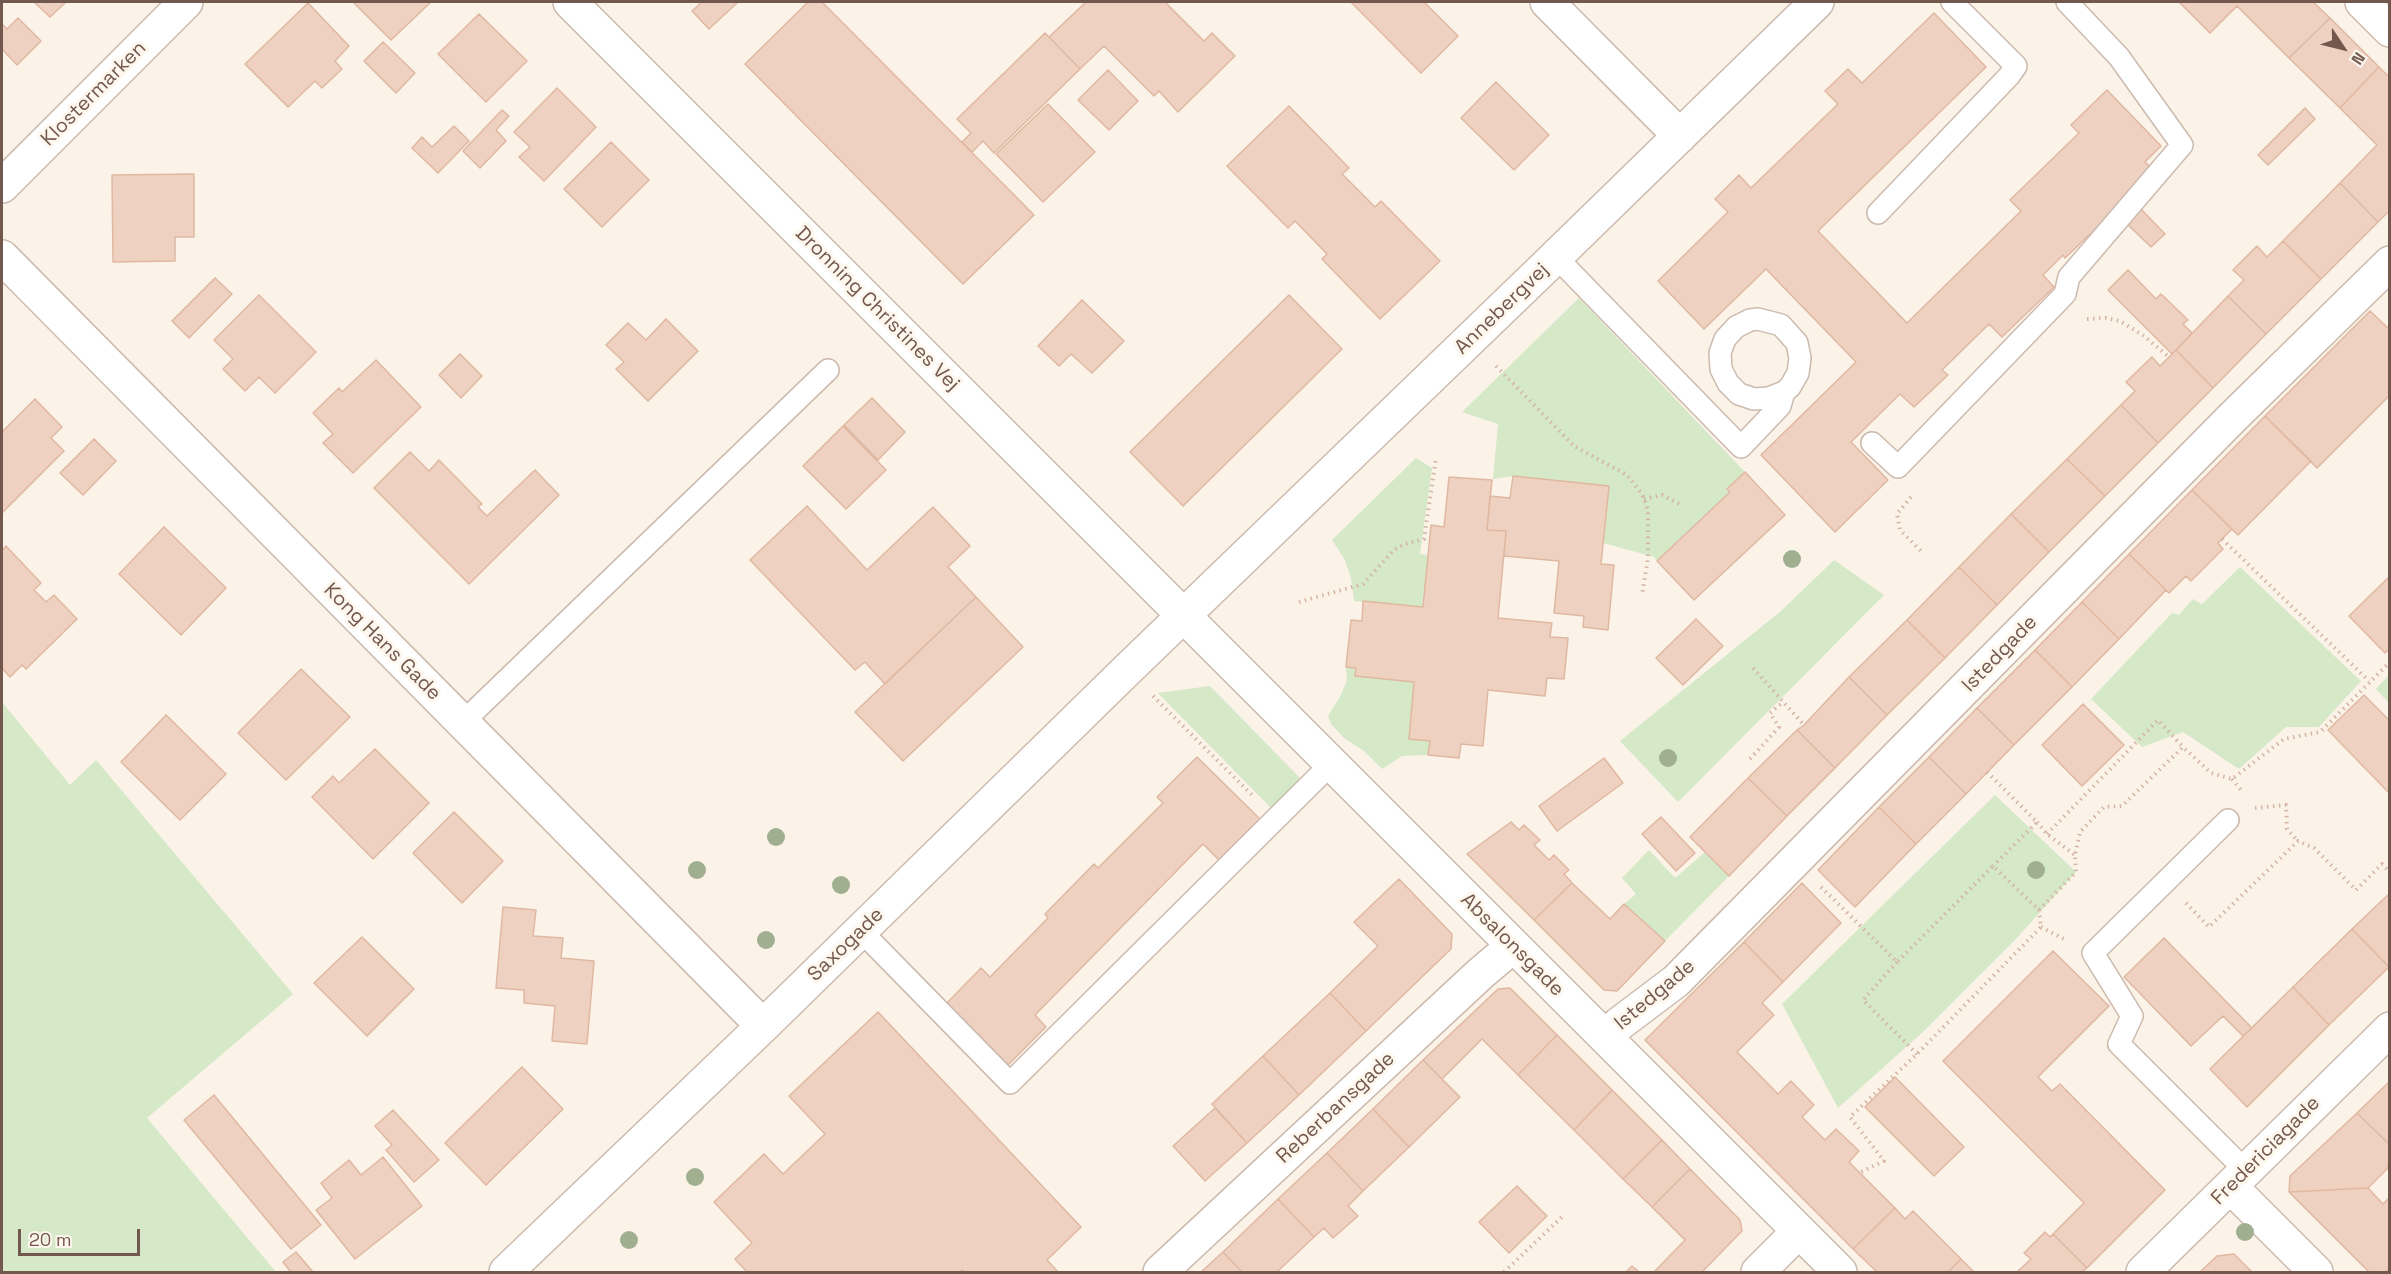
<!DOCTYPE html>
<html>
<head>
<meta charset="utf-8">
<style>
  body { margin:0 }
  #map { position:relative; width:2391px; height:1274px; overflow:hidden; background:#fbf3e8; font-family:"Space Grotesk",sans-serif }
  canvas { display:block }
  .frame { position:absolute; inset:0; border:3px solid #73594d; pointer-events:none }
  .north { position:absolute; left:2313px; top:18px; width:60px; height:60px; -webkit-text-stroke:4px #fef7ee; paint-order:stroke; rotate:125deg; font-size:16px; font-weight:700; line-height:24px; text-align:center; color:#73594d }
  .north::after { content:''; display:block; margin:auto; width:21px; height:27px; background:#73594d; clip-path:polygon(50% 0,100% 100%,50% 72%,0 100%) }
  .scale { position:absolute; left:18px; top:1229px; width:122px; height:27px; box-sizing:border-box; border:3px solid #73594d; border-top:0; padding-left:8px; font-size:18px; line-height:21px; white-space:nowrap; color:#73594d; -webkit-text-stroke:4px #fef7ee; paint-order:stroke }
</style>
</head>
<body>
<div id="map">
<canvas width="2391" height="1274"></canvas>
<div class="frame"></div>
<div class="north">N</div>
<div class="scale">20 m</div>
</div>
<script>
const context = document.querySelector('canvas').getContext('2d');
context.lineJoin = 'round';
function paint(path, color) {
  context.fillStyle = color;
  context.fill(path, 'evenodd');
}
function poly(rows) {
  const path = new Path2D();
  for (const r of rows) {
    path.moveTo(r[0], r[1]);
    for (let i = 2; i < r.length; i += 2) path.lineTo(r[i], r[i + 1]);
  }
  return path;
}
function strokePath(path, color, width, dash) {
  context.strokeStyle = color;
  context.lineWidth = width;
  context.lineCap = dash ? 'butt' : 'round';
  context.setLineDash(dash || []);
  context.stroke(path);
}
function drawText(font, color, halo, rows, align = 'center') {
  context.font = font + ' "Space Grotesk",sans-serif';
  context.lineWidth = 6;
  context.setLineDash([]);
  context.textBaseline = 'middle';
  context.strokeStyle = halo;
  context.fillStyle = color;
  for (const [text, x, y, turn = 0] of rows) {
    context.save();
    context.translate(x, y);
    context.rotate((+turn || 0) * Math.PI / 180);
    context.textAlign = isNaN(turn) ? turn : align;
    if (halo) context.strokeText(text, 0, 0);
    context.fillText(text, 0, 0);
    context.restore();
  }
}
const green = poly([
  [1579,298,1745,472,1727,488,1730,492,1657,561,1654,557,1603,543,1609,486,1513,476,1493,479,1498,424,1462,412],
  [1416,458,1432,468,1420,554,1428,555,1423,607,1354,601,1351,578,1345,560,1332,540],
  [1834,560,1884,595,1678,802,1620,741,1781,611],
  [2240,567,2361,681,2319,727,2286,727,2239,769,2183,732,2142,747,2091,699,2172,613,2179,615,2193,599,2202,604],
  [1346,667,1356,668,1356,676,1414,682,1409,738,1430,741,1428,755,1402,756,1382,769,1364,751,1344,738,1331,724,1328,716,1341,695,1347,680],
  [2389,675,2389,703,2376,689],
  [1210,686,1301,779,1272,809,1158,693],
  [2,702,70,785,96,760,293,994,147,1118,276,1272,2,1272],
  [1995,795,2076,872,2015,940,1924,1031,1838,1108,1782,1004],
  [1649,850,1675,878,1705,852,1729,876,1665,941,1624,904,1636,894,1622,878]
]);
const building = poly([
  [34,2,66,2,50,17,34,2],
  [353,2,431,2,391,40,353,2],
  [702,2,738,2,709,29,692,11,702,2],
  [808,2,822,2,1034,215,963,284,745,64,808,2],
  [1086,2,1165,2,1204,41,1212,33,1235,56,1178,112,1159,91,1154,96,1104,46,1080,69,1049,37,1086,2],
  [1351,2,1424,2,1458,36,1421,73,1351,2],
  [2179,2,2313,2,2330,18,2289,58,2237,6,2210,33,2179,2],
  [308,3,349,46,335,61,342,69,322,88,315,81,288,107,245,64,308,3],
  [1934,13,1986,67,1818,231,1907,323,2021,211,2010,200,2079,133,2071,125,2107,90,2161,146,2145,162,2155,172,2065,258,2063,255,2043,275,2054,287,2002,337,1989,324,1942,370,1948,375,1914,407,1900,394,1851,442,1888,480,1835,532,1761,455,1856,362,1766,269,1704,329,1658,281,1728,212,1715,199,1739,175,1751,188,1838,104,1825,91,1848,69,1862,83,1934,13],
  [479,14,527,61,486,102,438,54,479,14],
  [18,18,41,41,17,65,2,49,2,24,7,29,18,18],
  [2330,18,2379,67,2340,108,2289,58,2330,18],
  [1045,33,1080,69,994,153,983,141,972,152,962,142,971,133,957,119,1045,33],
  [383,42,415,73,396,93,364,61,383,42],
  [2379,67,2390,78,2390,210,2378,222,2340,183,2377,145,2340,108,2379,67],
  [1108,70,1138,101,1109,130,1078,100,1108,70],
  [1496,82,1549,135,1514,170,1461,118,1496,82],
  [557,88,596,127,544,181,519,157,530,147,514,132,557,88],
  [1048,104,1095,152,1043,202,996,154,1048,104],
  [1289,106,1349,168,1342,174,1375,207,1381,201,1440,261,1380,319,1322,259,1327,254,1295,221,1288,228,1227,166,1289,106],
  [2305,108,2315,119,2268,165,2258,155,2305,108],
  [502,110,509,116,496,130,506,141,480,168,463,151,502,110],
  [454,126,469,141,438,173,412,148,422,137,432,147,454,126],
  [611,142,649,180,602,227,564,189,611,142],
  [194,174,194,237,175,237,175,261,113,262,112,175,194,174],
  [2340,183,2378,222,2321,279,2283,241,2340,183],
  [2139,207,2165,234,2151,247,2125,222,2139,207],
  [2283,241,2321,279,2266,334,2228,296,2244,280,2233,270,2257,246,2267,257,2283,241],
  [2128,270,2156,299,2161,294,2188,320,2183,324,2192,333,2172,354,2108,290,2128,270],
  [215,278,232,294,189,338,172,321,215,278],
  [259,295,316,352,275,393,259,377,245,391,223,369,233,359,214,340,259,295],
  [1289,295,1342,349,1183,506,1130,452,1289,295],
  [2228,296,2266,334,2213,388,2176,350,2228,296],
  [1082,300,1124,341,1092,373,1071,354,1059,366,1038,346,1082,300],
  [2370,311,2390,330,2390,395,2317,468,2265,416,2370,311],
  [666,319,698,351,648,401,616,369,624,362,606,345,628,323,646,340,666,319],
  [2176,350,2213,388,2158,443,2121,405,2135,391,2126,382,2152,357,2160,366,2176,350],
  [460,354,482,376,461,398,439,375,460,354],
  [376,360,421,407,353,473,323,443,333,434,313,413,339,388,342,392,376,360],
  [872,398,905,432,878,460,844,425,872,398],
  [35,399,62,427,51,438,64,451,2,513,2,432,35,399],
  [2121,405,2158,443,2105,496,2067,459,2121,405],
  [2265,416,2311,461,2238,535,2192,490,2265,416],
  [843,426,886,470,846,509,803,466,843,426],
  [94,439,116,461,83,495,60,473,94,439],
  [410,452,429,471,439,460,482,504,478,507,487,516,535,470,559,495,469,584,374,488,410,452],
  [2067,459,2105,496,2049,552,2011,514,2067,459],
  [1745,472,1785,515,1694,600,1657,561,1730,492,1727,489,1745,472],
  [1513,476,1609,486,1601,564,1614,565,1608,630,1583,627,1584,616,1554,613,1559,561,1504,556,1506,531,1487,530,1490,496,1510,498,1513,476],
  [1449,477,1492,480,1487,530,1506,531,1498,618,1552,623,1550,637,1568,638,1564,679,1547,678,1545,696,1488,690,1483,746,1461,744,1459,758,1428,755,1430,741,1409,739,1414,682,1355,676,1356,668,1346,667,1351,620,1362,621,1363,601,1423,607,1431,525,1444,527,1449,477],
  [2192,490,2232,529,2218,543,2223,549,2191,581,2186,576,2169,593,2129,554,2192,490],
  [807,506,867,570,933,507,970,546,948,567,976,597,885,684,865,662,855,670,750,560,807,506],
  [2011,514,2049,552,1997,605,1959,567,2011,514],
  [164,527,226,588,181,635,119,574,164,527],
  [6,546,41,583,34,590,46,602,54,595,77,619,26,669,22,665,10,677,2,668,2,551,6,546],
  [2129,554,2166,590,2119,639,2082,602,2129,554],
  [1959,567,1997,605,1945,658,1907,620,1959,567],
  [2390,576,2390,648,2385,653,2349,616,2390,576],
  [976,597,1023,647,903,761,855,712,976,597],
  [2082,602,2119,639,2072,687,2035,650,2082,602],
  [1696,619,1723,646,1683,685,1656,658,1696,619],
  [1907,620,1945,658,1887,715,1849,677,1907,620],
  [2035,650,2072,687,2014,745,1977,708,2035,650],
  [301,669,350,717,286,780,238,733,301,669],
  [1849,677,1887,715,1835,768,1797,730,1804,725,1849,677],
  [2364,695,2390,721,2390,794,2328,730,2364,695],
  [2083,704,2124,745,2082,786,2042,745,2083,704],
  [1977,708,2014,745,1966,794,1929,757,1977,708],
  [166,715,226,774,180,820,121,762,166,715],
  [1797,730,1835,768,1787,816,1748,778,1797,730],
  [375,749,429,803,373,859,312,797,333,776,339,783,375,749],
  [1197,757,1260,819,1219,860,1203,844,1035,1015,1046,1027,1007,1066,945,1005,981,968,990,977,1048,918,1045,914,1094,864,1098,868,1163,803,1157,797,1197,757],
  [1929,757,1966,794,1916,844,1879,807,1929,757],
  [1604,758,1623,783,1557,831,1539,806,1604,758],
  [1748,778,1787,816,1729,876,1690,837,1748,778],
  [1879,807,1916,844,1855,907,1818,870,1879,807],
  [454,812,503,861,462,903,413,853,454,812],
  [1661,817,1695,853,1676,871,1642,834,1661,817],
  [1511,822,1519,830,1524,825,1540,840,1534,845,1549,860,1554,855,1569,870,1564,874,1572,883,1534,920,1467,854,1511,822],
  [1399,879,1452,934,1451,949,1366,1031,1330,993,1378,946,1354,922,1399,879],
  [1572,883,1610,919,1624,904,1665,941,1617,991,1604,990,1534,920,1572,883],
  [1802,883,1841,923,1783,982,1744,942,1802,883],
  [2390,893,2390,967,2389,967,2352,929,2390,893],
  [503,907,536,910,533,936,563,938,561,958,594,961,587,1044,552,1041,555,1006,524,1003,524,990,496,988,503,907],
  [2352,929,2389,967,2329,1025,2293,987,2352,929],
  [362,937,414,989,367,1036,314,983,362,937],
  [2164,938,2252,1028,2243,1036,2223,1016,2191,1046,2124,977,2164,938],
  [1744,942,1783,982,1762,1003,1774,1015,1737,1052,1778,1094,1791,1081,1814,1105,1802,1117,1825,1140,1836,1129,1859,1151,1849,1162,1895,1208,1853,1249,1645,1040,1744,942],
  [2053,951,2109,1006,2038,1077,2052,1091,2060,1084,2165,1190,2087,1268,2053,1234,2084,1203,1943,1061,2053,951],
  [2293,987,2329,1025,2247,1107,2210,1069,2293,987],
  [1510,988,1557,1035,1518,1075,1482,1039,1442,1079,1423,1060,1498,989,1510,988],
  [1330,993,1366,1031,1299,1095,1263,1056,1330,993],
  [878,1012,1081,1227,1047,1260,1058,1272,965,1272,962,1270,960,1272,747,1272,735,1259,752,1243,714,1202,764,1154,783,1174,825,1134,789,1096,878,1012],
  [1557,1035,1612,1090,1574,1130,1518,1075,1557,1035],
  [1263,1056,1299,1095,1247,1143,1212,1104,1263,1056],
  [1423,1060,1460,1097,1409,1147,1373,1109,1423,1060],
  [522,1067,563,1109,486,1185,445,1143,522,1067],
  [1895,1077,1964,1147,1934,1176,1865,1107,1895,1077],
  [2390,1081,2390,1145,2357,1113,2390,1081],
  [1612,1090,1662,1140,1623,1179,1574,1130,1612,1090],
  [214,1095,321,1225,291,1249,184,1120,214,1095],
  [1215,1108,1247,1143,1205,1181,1173,1146,1215,1108],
  [1373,1109,1409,1147,1363,1191,1327,1153,1373,1109],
  [393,1110,439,1160,414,1182,386,1150,392,1145,375,1126,393,1110],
  [2357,1113,2390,1145,2388,1168,2368,1188,2289,1192,2290,1176,2357,1113],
  [1662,1140,1690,1169,1652,1207,1623,1179,1662,1140],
  [1327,1153,1363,1191,1348,1206,1358,1216,1333,1238,1324,1228,1314,1237,1278,1199,1327,1153],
  [383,1157,422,1206,355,1259,316,1210,332,1198,321,1183,349,1160,361,1175,383,1157],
  [1690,1169,1740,1220,1742,1231,1702,1272,1654,1272,1685,1240,1652,1207,1690,1169],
  [1517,1186,1547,1216,1509,1253,1479,1222,1517,1186],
  [2368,1188,2383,1204,2390,1197,2390,1268,2385,1272,2369,1272,2289,1192,2368,1188],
  [1278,1199,1314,1237,1277,1272,1242,1272,1223,1252,1278,1199],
  [1895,1208,1905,1219,1913,1211,1961,1259,1948,1272,1877,1272,1853,1249,1895,1208],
  [2045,1232,2050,1237,2053,1234,2087,1268,2082,1272,2017,1272,2031,1259,2024,1253,2045,1232],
  [296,1252,313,1272,291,1272,283,1262,296,1252],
  [1223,1252,1242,1272,1201,1272,1223,1252],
  [2234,1254,2252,1272,2200,1272,2217,1256,2234,1254],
  [1961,1259,1974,1272,1948,1272,1961,1259],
  [1632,1266,1639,1272,1626,1272,1632,1266]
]);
const path = poly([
  [2087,319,2106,318,2120,321,2144,336,2169,357],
  [1496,366,1574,446,1627,475,1642,494,1648,510,1648,558,1642,595],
  [1911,497,1897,514,1900,530,1923,553],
  [1644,499,1662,495,1683,506],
  [2222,539,2369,681],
  [1299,602,1363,584,1394,550,1405,544,1424,539,1436,458],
  [1753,668,1804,725],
  [1153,696,1254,797],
  [1750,759,1779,727,1770,713,1783,702],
  [1987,772,2037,822,1993,866],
  [2232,779,2241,790],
  [2255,808,2286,805,2287,829,2298,841],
  [2037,822,2047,834,2075,855],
  [2047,834,2158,720,2183,747],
  [1821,887,1897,962,1993,866,2039,910,2041,927,1917,1054,1850,1117,1884,1161,1859,1173],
  [2186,903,2209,927,2298,841,2314,848,2356,890,2382,864,2390,872],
  [2039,910,2076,872,2075,855,2080,832,2104,807,2122,806,2183,747,2211,773,2232,779,2284,739,2320,732,2390,662],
  [2041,927,2064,939],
  [1897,962,1863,1000,1917,1054],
  [1504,1272,1563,1216]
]);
const lane = poly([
  [1878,213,2009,76,2016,66,1952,2],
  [1556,257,1741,447,1780,406,1784,392,1790,387,1798,373,1800,358,1797,343,1781,325,1758,319,1750,320,1736,327,1725,339,1720,353,1721,369,1728,383,1739,394,1754,399,1769,398,1784,392],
  [1872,443,1898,467,2065,294,2069,277,2182,145,2119,57,2067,2],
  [462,723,828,370],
  [2228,820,2093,953,2132,1016,2119,1044,2246,1171],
  [861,931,1010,1083,1331,764]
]);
const street = poly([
  [570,2,1840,1272],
  [1547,2,1680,136],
  [2,186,186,2],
  [2,257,763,1026],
  [1605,1037,1619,1024,1676,981,2232,418,2390,263],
  [2231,1187,2316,1272],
  [506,1272,763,1026,1127,670,1544,268,1817,2],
  [1160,1272,1480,974,1513,946],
  [1758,1272,1799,1231],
  [2143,1272,2390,1029]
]);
const secondary = poly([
  [2362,2,2390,30]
]);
const trees = [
  [1792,559],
  [1668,758],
  [776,837],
  [697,870],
  [2036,870],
  [841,885],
  [766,940],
  [695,1177],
  [2245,1232],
  [629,1240]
];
const streetNames = [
  ["Klostermarken",94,94,-45],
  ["Dronning Christines Vej",877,309,45],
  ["Annebergvej",1502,309,-44],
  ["Kong Hans Gade",382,642,45],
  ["Istedgade",2000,654,-46],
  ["Saxogade",846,945,-44],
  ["Absalonsgade",1512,945,45],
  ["Istedgade",1655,995,-40],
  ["Reberbansgade",1336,1108,-43],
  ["Fredericiagade",2266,1151,-45]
];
paint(green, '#d5e8c7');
paint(building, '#efd1c1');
strokePath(building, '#e0b8a2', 1.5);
strokePath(lane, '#ccbaae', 24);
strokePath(street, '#ccbaae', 36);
strokePath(secondary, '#d1bcaf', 36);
strokePath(path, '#d3b5a4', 4, [1.5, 4.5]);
strokePath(lane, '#fff', 21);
strokePath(street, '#fff', 33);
strokePath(secondary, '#fff', 33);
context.fillStyle = '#a0af8f';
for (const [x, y] of trees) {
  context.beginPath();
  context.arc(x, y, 9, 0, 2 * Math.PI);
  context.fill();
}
drawText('20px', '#73594d', '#fef7ee', streetNames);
</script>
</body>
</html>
